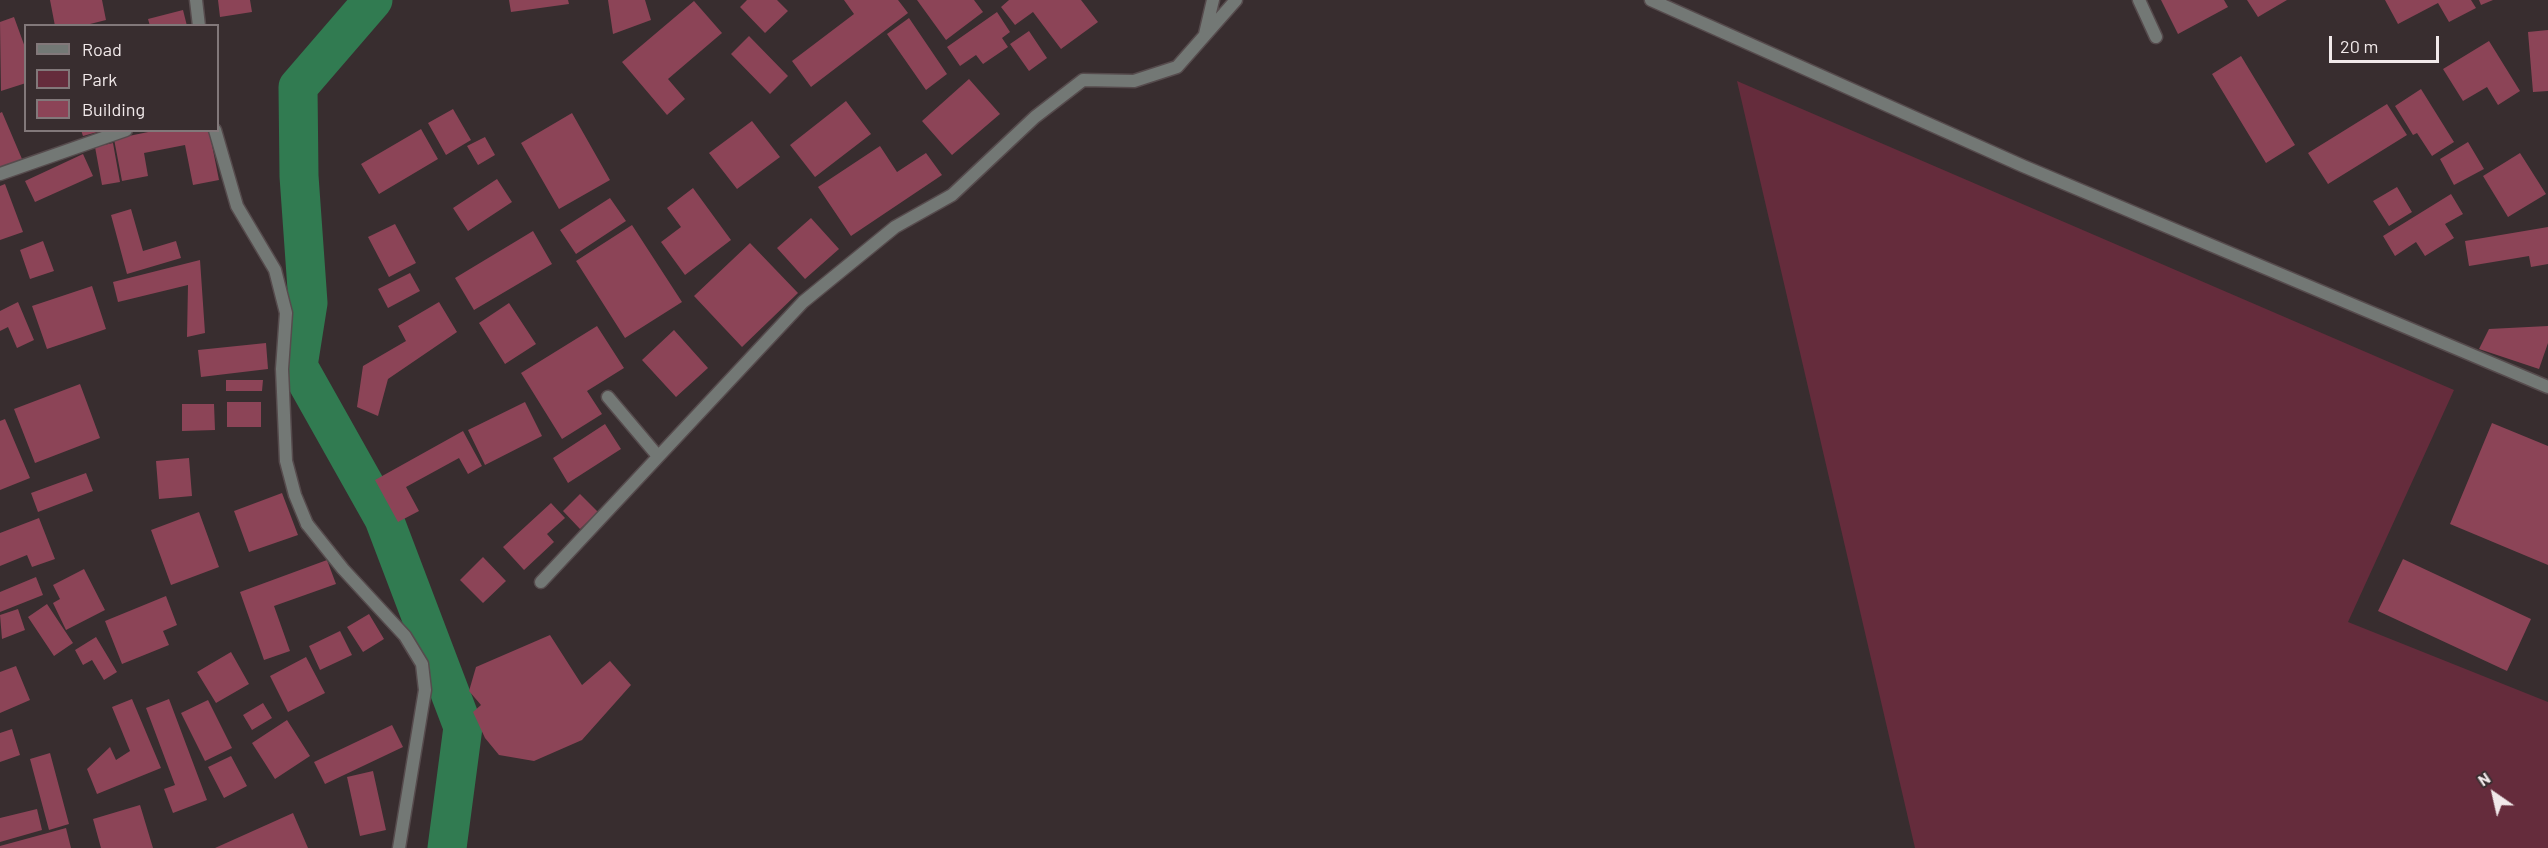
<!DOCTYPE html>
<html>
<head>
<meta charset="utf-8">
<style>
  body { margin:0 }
  #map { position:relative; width:2548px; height:848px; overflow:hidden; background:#382d2f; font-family:Barlow,sans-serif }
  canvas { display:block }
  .legend { position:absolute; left:24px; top:24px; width:195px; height:108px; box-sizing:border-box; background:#382d2f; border:2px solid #82787a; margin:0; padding:8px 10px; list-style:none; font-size:18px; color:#f1e9ea }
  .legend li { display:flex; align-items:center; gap:12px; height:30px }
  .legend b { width:30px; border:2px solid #82787a }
  .north { position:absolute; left:2464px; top:764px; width:60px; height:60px; -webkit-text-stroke:4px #382d2f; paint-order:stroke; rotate:326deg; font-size:16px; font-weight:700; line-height:24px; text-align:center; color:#f1e9ea }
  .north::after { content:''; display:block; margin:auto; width:21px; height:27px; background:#f1e9ea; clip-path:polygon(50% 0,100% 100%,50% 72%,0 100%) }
  .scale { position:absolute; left:2329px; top:36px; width:110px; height:27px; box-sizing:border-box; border:3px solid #f1e9ea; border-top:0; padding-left:8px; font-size:18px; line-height:21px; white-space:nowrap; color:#f1e9ea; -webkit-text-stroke:4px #382d2f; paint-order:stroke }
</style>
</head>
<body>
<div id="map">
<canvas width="2548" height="848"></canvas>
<ul class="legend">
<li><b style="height:8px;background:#737875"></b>Road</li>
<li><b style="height:16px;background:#652c3c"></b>Park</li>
<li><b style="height:16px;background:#8c4457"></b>Building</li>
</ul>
<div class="north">N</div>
<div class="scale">20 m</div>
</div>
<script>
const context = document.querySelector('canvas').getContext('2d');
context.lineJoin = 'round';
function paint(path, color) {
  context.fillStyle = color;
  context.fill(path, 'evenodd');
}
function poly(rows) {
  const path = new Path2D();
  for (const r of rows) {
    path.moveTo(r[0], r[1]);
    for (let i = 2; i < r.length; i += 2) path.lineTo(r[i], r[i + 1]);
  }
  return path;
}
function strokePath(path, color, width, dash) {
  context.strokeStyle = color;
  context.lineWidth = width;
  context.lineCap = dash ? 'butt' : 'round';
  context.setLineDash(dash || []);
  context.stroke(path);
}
const green = poly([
  [1737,81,2454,390,2348,622,2548,702,2548,848,1915,848]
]);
const canal = poly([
  [373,0,298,87,299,176,308,303,298,366,384,519,463,727,447,848]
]);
const building = poly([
  [50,0,102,0,106,20,82,26,55,26],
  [218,0,250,0,252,12,220,17],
  [509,0,568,0,569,4,511,12],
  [608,0,645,0,651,20,613,34],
  [747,0,777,0,788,11,765,33,740,7],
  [844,0,898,0,908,13,811,87,792,61,854,14],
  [917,0,974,0,983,12,946,40],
  [1009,0,1081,0,1098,22,1061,49,1033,12,1015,25,1001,7],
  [2161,0,2224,0,2228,7,2178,34],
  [2247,0,2287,0,2258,17],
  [2385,0,2471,0,2476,8,2449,22,2438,3,2398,24],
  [2479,0,2493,0,2481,5],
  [694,1,722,33,668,79,685,99,667,115,622,62],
  [183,10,187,26,150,26,148,19],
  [997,12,1010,32,1002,38,1008,47,983,64,976,55,960,66,947,47],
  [14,17,26,50,26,83,1,91,0,22],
  [909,18,947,74,926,90,887,34],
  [2548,30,2548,91,2533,92,2528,32],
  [1029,31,1047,58,1029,71,1010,44],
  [749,36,788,76,770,94,731,54],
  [2489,41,2520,91,2498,105,2487,87,2463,101,2443,69],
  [2241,56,2295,145,2266,163,2212,74],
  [969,79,1000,114,952,155,922,121],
  [2421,89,2454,142,2432,156,2417,133,2413,135,2395,106],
  [846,101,871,134,815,177,790,145],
  [2387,104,2407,135,2328,184,2308,153],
  [453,109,471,140,446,155,428,123],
  [2,112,22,159,0,168,0,113],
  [572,113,610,180,559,209,521,143],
  [752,121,780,157,737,189,709,153],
  [421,129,438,159,379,194,361,164],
  [81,130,101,130,101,131,83,136],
  [158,130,209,130,219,180,193,185,185,145,144,153,148,176,122,181,114,139],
  [485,137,495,155,478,165,467,146],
  [2468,142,2484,169,2454,185,2440,159],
  [113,143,120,182,102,185,95,147],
  [880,146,897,172,926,153,942,175,851,236,818,187],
  [2520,153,2546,194,2508,217,2483,176],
  [83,154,93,176,35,202,25,181],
  [497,179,512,202,468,231,453,208],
  [5,184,23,232,0,240,0,186],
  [2397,187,2412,212,2389,226,2373,201],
  [693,188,731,240,685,275,661,242,681,227,667,208],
  [2451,194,2463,214,2445,224,2454,238,2425,256,2416,242,2395,256,2383,236],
  [610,198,626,221,576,254,560,230],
  [131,209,143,251,176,241,181,258,127,274,111,215],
  [811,218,839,249,805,279,777,248],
  [395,224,416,263,389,277,368,237],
  [632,225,682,302,625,338,576,261],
  [2548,227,2548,264,2531,267,2529,256,2469,266,2465,241],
  [533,231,552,264,474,310,455,278],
  [43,241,54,271,30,279,20,250],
  [750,243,798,293,742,347,694,296],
  [200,260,205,333,187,337,188,285,118,302,113,282],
  [410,273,420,291,388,308,378,289],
  [92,286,106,329,47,349,32,306],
  [18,302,34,340,17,348,8,327,0,331,0,311],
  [439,302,457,332,388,379,378,416,357,407,363,366,406,341,398,326],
  [509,303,536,344,505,364,479,323],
  [597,326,624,368,587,391,602,414,562,439,521,373],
  [2548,326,2548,343,2539,369,2479,349,2489,329],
  [674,330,708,368,676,397,642,360],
  [266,343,268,369,201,377,198,350],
  [226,380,263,380,262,391,226,391],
  [80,384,100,438,35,463,14,409],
  [227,402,261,402,261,427,227,427],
  [525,402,542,436,485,465,468,430],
  [182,404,214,404,215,430,182,431],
  [5,419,30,478,0,490,0,421],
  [2492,423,2548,446,2548,565,2450,524],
  [605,424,621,449,568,483,553,458],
  [463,431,482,466,468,474,459,458,406,487,419,511,398,522,375,480],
  [189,458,192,496,159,499,156,461],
  [86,473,93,491,38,512,31,493],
  [282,493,298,535,249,552,234,511],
  [580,494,598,512,580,529,563,511],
  [551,503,565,518,547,534,554,542,524,570,503,547],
  [199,512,219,567,171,585,151,530],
  [39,518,55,559,32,567,27,555,0,566,0,533],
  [483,557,506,581,483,603,460,580],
  [2403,559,2531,619,2507,671,2378,611],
  [327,560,336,584,274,606,290,651,264,660,240,592],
  [84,569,105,610,66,630,53,603,60,599,53,585],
  [36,577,43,595,0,612,0,592],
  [166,596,177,625,163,631,169,645,122,664,105,621],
  [47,604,73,643,54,656,28,617],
  [18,609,25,630,2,639,0,615],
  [369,614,384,639,363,652,347,627],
  [340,631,352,655,320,670,309,646],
  [550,635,582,685,610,661,631,685,582,740,534,761,499,755,485,738,473,712,481,705,469,691,476,667],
  [96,637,117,672,104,680,92,660,83,665,75,650],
  [231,652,249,684,216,703,197,672],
  [306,657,325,693,288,712,270,676],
  [16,666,30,700,0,713,0,672],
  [132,699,161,768,97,794,87,769,110,747,116,760,130,751,112,707],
  [169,699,207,800,173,813,164,789,175,785,146,708],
  [208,700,232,748,205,761,181,713],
  [263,703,272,718,252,730,243,715],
  [287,720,310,756,275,779,252,743],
  [392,725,403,747,325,784,314,762],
  [12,729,20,755,0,762,0,733],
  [50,753,69,824,49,830,30,759],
  [231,756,247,786,224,798,208,767],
  [373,771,386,830,360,836,347,777],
  [140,805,153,848,101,848,93,819],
  [37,809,42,830,0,842,0,818],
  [293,813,308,848,215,848],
  [66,828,71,848,0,848,0,846]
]);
const lane = poly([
  [196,0,199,26],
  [1651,0,2023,166,2548,387],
  [1205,34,1213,0],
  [215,130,237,206,275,270,286,313,282,369,286,461,295,495,307,524],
  [0,174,126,130],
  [608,397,657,455],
  [541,582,803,302,895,227,952,195,1035,117,1083,80,1134,81,1177,67,1236,0]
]);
const street = poly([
  [2139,0,2156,37],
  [307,524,343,569,405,636,422,664,425,690,399,848]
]);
paint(green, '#652c3c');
strokePath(canal, '#317b51', 39);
paint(building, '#8c4457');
strokePath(lane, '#564b4d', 15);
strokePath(street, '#564b4d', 15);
strokePath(lane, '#737875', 12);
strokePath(street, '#737875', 12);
</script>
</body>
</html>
